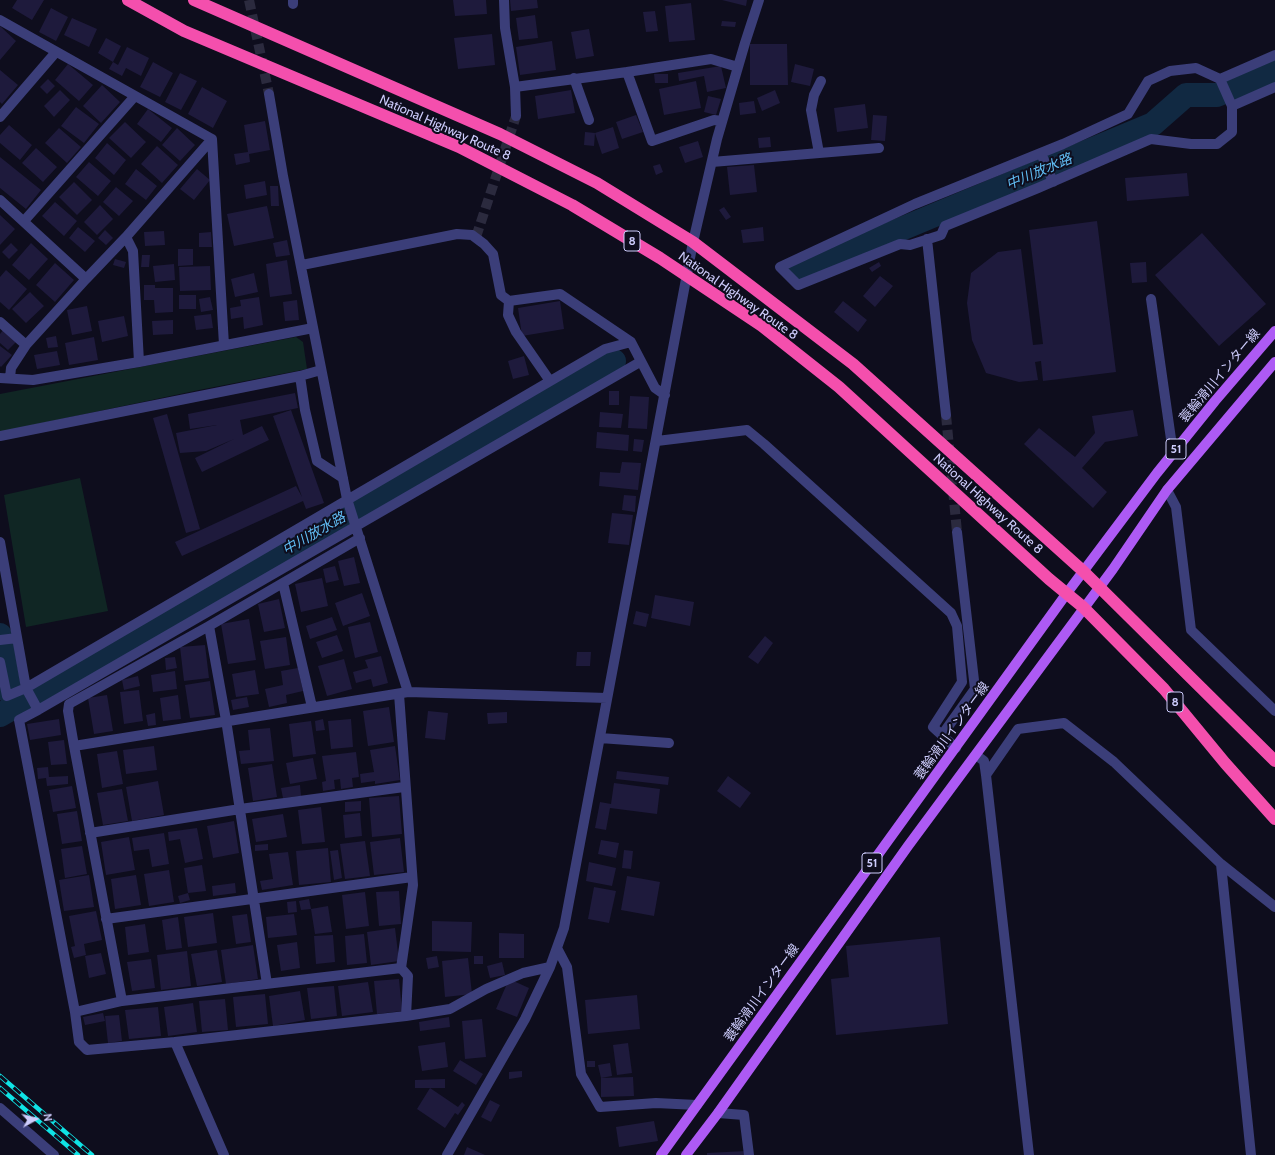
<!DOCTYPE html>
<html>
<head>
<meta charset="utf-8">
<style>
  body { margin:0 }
  #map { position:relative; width:1275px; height:1155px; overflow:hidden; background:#0e0d1d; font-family:Cabin,sans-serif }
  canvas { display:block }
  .north { position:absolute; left:16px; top:1099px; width:40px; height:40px; -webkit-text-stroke:3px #0e0d1d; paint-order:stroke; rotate:83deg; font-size:11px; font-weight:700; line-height:16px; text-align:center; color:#cdccfc }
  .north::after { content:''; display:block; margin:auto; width:14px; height:18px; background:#cdccfc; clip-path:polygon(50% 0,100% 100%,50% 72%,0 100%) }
</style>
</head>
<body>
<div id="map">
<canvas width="1275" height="1155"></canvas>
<div class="north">N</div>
</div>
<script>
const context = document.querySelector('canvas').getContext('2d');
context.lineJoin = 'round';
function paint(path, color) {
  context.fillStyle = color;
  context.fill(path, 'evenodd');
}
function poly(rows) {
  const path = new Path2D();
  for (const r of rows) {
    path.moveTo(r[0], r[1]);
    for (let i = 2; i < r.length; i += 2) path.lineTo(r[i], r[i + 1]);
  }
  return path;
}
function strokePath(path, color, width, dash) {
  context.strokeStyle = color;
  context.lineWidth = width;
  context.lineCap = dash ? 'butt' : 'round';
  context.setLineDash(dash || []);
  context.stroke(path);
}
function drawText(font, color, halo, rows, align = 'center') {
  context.font = font + ' Cabin,"Noto Sans JP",sans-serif';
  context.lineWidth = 4;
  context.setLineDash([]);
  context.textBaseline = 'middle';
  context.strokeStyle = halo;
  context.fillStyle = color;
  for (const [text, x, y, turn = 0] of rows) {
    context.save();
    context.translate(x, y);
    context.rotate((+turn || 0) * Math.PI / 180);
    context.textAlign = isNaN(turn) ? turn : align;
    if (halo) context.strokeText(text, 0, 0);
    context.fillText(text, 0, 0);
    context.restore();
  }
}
const green = poly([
  [296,337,303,342,307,369,199,390,0,432,0,394],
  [80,478,108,611,26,627,4,495]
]);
const river = poly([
  [798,272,1153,124,1186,95,1217,95,1275,71],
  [0,635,10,693],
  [0,715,614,361]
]);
const building = poly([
  [17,0,44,0,32,20,12,8],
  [453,0,486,0,487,14,455,16],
  [510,0,537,0,538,8,511,11],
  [722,0,747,0,746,6],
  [691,3,695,40,669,42,665,6],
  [51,8,68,17,56,41,39,32],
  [655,11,658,31,646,32,643,12],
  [535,15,538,38,519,40,516,18],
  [72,18,97,29,89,47,64,35],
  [722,21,736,22,735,27,721,26],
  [0,26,16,41,0,60],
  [589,29,594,56,576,59,571,32],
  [492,34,495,65,458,69,454,38],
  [106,38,121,46,113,62,118,65,127,47,149,58,141,76,126,68,122,76,109,69,113,62,98,53],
  [552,41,556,70,520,75,516,47],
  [750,44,787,44,788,85,750,85],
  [153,62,173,73,160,97,140,87],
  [68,64,93,85,79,101,55,80],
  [795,64,814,69,810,86,791,82],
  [721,66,726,88,707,92,704,76,679,81,678,73],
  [0,70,18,85,2,104,0,102],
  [180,73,197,81,181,110,165,102],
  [654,74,668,74,668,83,655,83],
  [48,79,55,86,47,94,40,87],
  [696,81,701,108,664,115,659,89],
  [102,85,120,102,101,123,83,106],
  [202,87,227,101,213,128,188,114],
  [60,90,70,100,54,117,44,106],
  [571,90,575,113,538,119,535,96],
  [775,90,780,103,762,111,757,98],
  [708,96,721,99,716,115,704,112],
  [754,101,756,113,740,115,739,103],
  [865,104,868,128,837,132,834,108],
  [76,107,99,124,84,143,61,126],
  [148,109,172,128,161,142,137,124],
  [636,115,643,132,622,139,616,122],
  [873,115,887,116,885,141,871,140],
  [265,121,270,150,249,154,250,162,236,165,234,154,248,152,244,125],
  [125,122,146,142,131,158,109,138],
  [9,125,32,145,20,160,0,143,0,135],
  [613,127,619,148,602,154,595,133],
  [59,128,81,147,67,163,45,143],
  [177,128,195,145,180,161,162,145],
  [585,132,595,133,594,146,584,145],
  [770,137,771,147,759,148,758,138],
  [698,141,703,157,685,163,679,147],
  [107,143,126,160,114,175,95,158],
  [157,146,178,165,162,183,141,164],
  [36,148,57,167,43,182,22,163],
  [0,157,41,190,26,209,0,188],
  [89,162,111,181,98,196,76,177],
  [660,164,663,172,656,175,653,166],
  [754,165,757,192,730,195,727,167],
  [136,169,157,186,146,200,125,184],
  [197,169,210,180,194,200,180,189],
  [1187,173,1189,196,1127,201,1125,178],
  [265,181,267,195,246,199,244,185],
  [74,182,92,200,77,215,59,197],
  [270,186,278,186,279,206,271,206],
  [116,187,133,201,119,216,103,202],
  [55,202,77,221,64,236,42,216],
  [100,205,113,219,97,235,84,222],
  [267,206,274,238,234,246,227,214],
  [724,207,731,217,726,220,719,210],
  [0,215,15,229,0,245],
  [1097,221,1116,372,1043,381,1041,361,1035,362,1038,380,1019,382,986,373,972,340,967,303,971,273,998,252,1021,249,1033,345,1043,344,1029,230],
  [78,227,95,241,85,252,69,238],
  [763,227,764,241,743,243,741,230],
  [105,230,113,238,106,245,98,238],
  [164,231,165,245,145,246,144,232],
  [211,232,212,247,199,247,199,233],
  [1202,233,1266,304,1219,346,1155,275],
  [287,240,290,255,276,257,273,243],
  [11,243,18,250,9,259,2,252],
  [31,243,48,259,29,280,12,265],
  [178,249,193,249,193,265,178,266],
  [142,255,150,255,149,267,141,267],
  [115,259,126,262,124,268,113,265],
  [287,260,292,294,270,297,266,264],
  [879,262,881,266,872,272,869,268],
  [1146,262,1147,282,1132,283,1130,263],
  [55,263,74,280,55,302,36,285],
  [174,264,175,280,155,282,153,266],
  [210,266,211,290,180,291,179,267],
  [6,270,27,289,9,310,0,302,0,277],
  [254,273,258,292,235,297,231,279],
  [880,276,893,286,875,307,863,296],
  [144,285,155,285,155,288,173,288,173,312,155,313,154,300,144,300],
  [30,292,44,306,26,323,12,309],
  [179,295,196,295,196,309,179,309],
  [210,297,213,310,201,312,199,299],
  [259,297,263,325,244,329,243,317,231,319,230,308,241,306,240,300],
  [297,300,299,320,285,321,283,302],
  [560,301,564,329,522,336,518,308],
  [843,301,867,320,858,332,834,312],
  [87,306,92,331,72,335,67,310],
  [211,314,213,328,196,330,194,316],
  [124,316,128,336,102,342,98,321],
  [173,320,173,334,153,335,152,321],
  [3,330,16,342,8,350,0,343,0,334],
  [56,336,58,347,48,348,46,338],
  [94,337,98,360,69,365,65,343],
  [0,346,12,355,1,367,0,366],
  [57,351,60,365,37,369,34,355],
  [524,356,529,375,513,379,508,361],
  [609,391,619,391,619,405,609,405],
  [295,393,298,408,240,420,243,435,262,426,269,440,202,472,195,458,234,439,206,451,180,453,176,433,217,425,190,429,188,414],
  [630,396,649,397,647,429,628,428],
  [291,410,324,503,306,509,303,501,182,556,175,542,296,486,302,497,273,416],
  [1133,410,1138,436,1105,442,1082,468,1107,492,1093,508,1024,444,1039,428,1075,457,1095,433,1092,416],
  [600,412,623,414,621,428,599,427],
  [167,414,200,529,186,533,153,418],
  [597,432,629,435,628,451,596,448],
  [634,439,644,440,642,452,633,451],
  [622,462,641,463,638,490,599,486,600,472,620,473],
  [624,495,636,496,635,512,622,510],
  [612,513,633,515,629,545,608,543],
  [354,557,360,583,344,586,338,561],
  [335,566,339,580,326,583,323,569],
  [322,578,328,606,301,612,295,584],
  [362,593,370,616,343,626,335,603],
  [655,595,694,602,690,626,651,618],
  [279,599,285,628,264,632,258,604],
  [636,611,649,614,646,627,633,624],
  [332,617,337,630,310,639,306,626],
  [249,619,256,660,228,664,221,624],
  [370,622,378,652,355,658,348,627],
  [337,635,343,651,322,658,316,642],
  [765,636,773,643,758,664,748,657],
  [286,637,290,665,265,669,260,641],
  [205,645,209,678,184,681,180,647],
  [577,652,591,652,590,666,576,666],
  [381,656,388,683,373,687,371,679,356,683,353,672,368,668,365,660],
  [175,657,177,668,166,670,165,658],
  [344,659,352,689,327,696,318,666],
  [298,668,303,691,286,695,287,703,269,707,265,689,283,685,281,671],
  [255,670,259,694,236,697,232,674],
  [175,671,177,689,153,692,151,675],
  [138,676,140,686,124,690,122,680],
  [210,681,215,715,190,718,185,685],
  [139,690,143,721,124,724,120,692],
  [107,695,113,731,94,734,88,698],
  [178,695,181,719,163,721,160,698],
  [247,697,249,707,233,710,231,700],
  [389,707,394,742,368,746,363,711],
  [428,711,448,713,445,740,425,738],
  [507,712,507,723,488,724,487,713],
  [155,713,156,725,148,726,146,715],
  [59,719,61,735,30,740,27,724],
  [323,719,325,730,316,731,315,721],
  [351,719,353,747,331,749,328,721],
  [311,721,316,754,293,757,289,724],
  [270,728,274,761,241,764,239,751,250,750,248,730],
  [64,740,67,764,51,765,48,742],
  [154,746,157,770,126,774,123,750],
  [395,746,400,780,375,784,375,781,361,783,360,774,374,772,370,750],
  [117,751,123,784,102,788,97,754],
  [356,752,359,777,352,778,353,787,341,789,340,779,334,780,335,789,323,791,322,782,326,781,322,756],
  [313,758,317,779,290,784,286,763],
  [272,764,277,797,253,801,248,768],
  [48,767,49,777,68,776,68,784,47,786,46,778,38,779,37,768],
  [617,771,669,777,668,785,616,779],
  [728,776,751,793,740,808,717,791],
  [158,781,164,815,132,821,126,787],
  [614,783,660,789,657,814,610,808,606,830,595,828,600,802,611,804],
  [300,785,301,796,283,798,281,788],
  [72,786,76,808,53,812,49,790],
  [122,789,128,821,103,825,97,793],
  [399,796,402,834,372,837,369,798],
  [361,801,361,811,345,812,345,802],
  [321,807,325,842,302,844,298,810],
  [77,811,82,841,62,844,57,814],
  [360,813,362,836,345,838,343,815],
  [283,814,287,837,256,842,252,819],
  [234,821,239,853,213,858,207,826],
  [197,828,203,859,185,863,180,839,169,841,168,832],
  [164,833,169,864,152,867,149,849,134,851,132,838],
  [129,837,135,870,106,875,101,842],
  [400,838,404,872,374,875,370,842],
  [601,840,619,843,616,858,598,854],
  [365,841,370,876,345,879,340,844],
  [268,844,268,850,255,851,255,845],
  [82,846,87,874,65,878,61,849],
  [328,848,331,882,299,885,296,851],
  [338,850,342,878,334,880,330,851],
  [624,850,633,851,631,869,622,868],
  [288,852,293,885,262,890,260,881,273,879,269,854],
  [589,862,616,868,612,886,586,881],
  [202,865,206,891,188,893,190,900,180,903,178,896,188,893,184,868],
  [169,870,174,902,149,906,144,874],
  [89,875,94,907,64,911,59,880],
  [136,875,141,905,115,909,111,879],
  [627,876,660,882,654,916,621,910],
  [235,883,236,893,213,896,212,886],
  [594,887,616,891,609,923,588,919],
  [399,891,401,924,379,926,376,892],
  [365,892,369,926,346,929,342,895],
  [309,899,311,909,328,906,332,932,315,934,311,909,301,910,299,901],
  [296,901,297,912,288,913,287,902],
  [96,911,102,940,84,944,86,955,74,958,71,947,75,946,69,916],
  [213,913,217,943,188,947,184,917],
  [247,914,251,942,236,944,232,916],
  [294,914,297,935,268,938,266,917],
  [178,917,182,948,166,950,162,920],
  [432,921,472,922,471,952,432,951],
  [145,924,149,952,128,955,125,927],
  [395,928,399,961,371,965,367,932],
  [499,933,524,934,524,958,499,958],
  [364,934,367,963,347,965,345,936],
  [333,935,335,962,316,964,314,936],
  [940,937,948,1024,836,1035,831,979,849,977,846,946],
  [297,942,300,968,281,971,277,945],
  [253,945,258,979,226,984,221,950],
  [217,950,222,982,197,986,191,954],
  [187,951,191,986,161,990,157,955],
  [101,953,106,974,89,978,85,956],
  [437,956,439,967,428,969,426,958],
  [474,956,483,956,483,964,474,964],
  [468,958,472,994,445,997,442,961],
  [151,959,155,988,132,991,127,962],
  [502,962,505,975,490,978,487,966],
  [399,979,402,1011,377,1014,374,981],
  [509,979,529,988,517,1017,496,1009],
  [368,982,373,1012,342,1016,338,986],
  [334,986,337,1016,311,1019,307,988],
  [300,991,305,1020,273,1026,269,996],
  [265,994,268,1024,236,1027,233,997],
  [637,995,640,1029,588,1034,585,1000],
  [225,999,228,1030,202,1032,199,1001],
  [193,1003,197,1032,168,1036,164,1007],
  [158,1007,161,1036,129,1039,125,1010],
  [103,1013,105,1021,85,1025,83,1017],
  [119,1015,122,1041,108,1043,105,1016],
  [449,1017,450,1027,420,1031,419,1022],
  [482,1019,486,1057,465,1059,462,1021],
  [445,1042,448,1067,422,1071,418,1046],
  [628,1043,632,1073,617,1075,613,1045],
  [460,1060,483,1074,476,1085,453,1071],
  [587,1061,595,1061,595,1067,587,1067],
  [610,1063,612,1076,601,1078,598,1065],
  [522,1071,522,1077,509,1079,509,1072],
  [633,1077,634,1096,601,1097,601,1078],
  [445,1079,445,1088,415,1088,415,1080],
  [430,1088,458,1107,462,1102,465,1105,458,1115,455,1113,445,1128,417,1109],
  [490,1100,500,1105,491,1122,481,1117],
  [654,1121,658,1141,619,1147,616,1127],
  [467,1147,485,1155,464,1155],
  [746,1151,746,1155,707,1155,707,1153]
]);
const minorTunnel = poly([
  [249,0,269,94],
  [476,237,516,116],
  [946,415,957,532]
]);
const minor = poly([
  [293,0,293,4],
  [504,0,505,28,515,87,516,116],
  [0,20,212,139],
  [574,78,589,120],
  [1220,79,1275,55],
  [515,87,627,72],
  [269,94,283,176,347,499,408,692],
  [1232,106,1220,79,1196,68,1170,71,1148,81,1128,114,1063,144,915,204,780,267,798,285,900,244,910,245,941,235,945,226,1038,188,1151,139,1191,144,1217,144,1232,132,1232,106,1275,87],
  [0,117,56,52],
  [722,121,714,120,652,141,627,72,711,59,738,67],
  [819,153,811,110,814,95,821,81],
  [1041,153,1053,182],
  [712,162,879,148],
  [0,200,86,279,26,345,11,368,10,378],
  [24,221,135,96],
  [126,237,212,139,224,345],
  [927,239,946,415],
  [302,265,457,234,472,235,484,244,493,254,501,295,509,301,560,294,631,342,655,388,665,395],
  [86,279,126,237,133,251,139,362,313,328],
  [1151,299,1173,453],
  [509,301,508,315,516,332,550,381],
  [0,322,26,345],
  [631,342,605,349,26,688,38,710,640,362],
  [300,376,321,370],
  [0,378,33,380,139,362],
  [0,436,300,376,305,410,317,461,343,478],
  [657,441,747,430,764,444,951,613,957,626,962,682,933,727,956,748],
  [1167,490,1176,507,1191,630,1275,711],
  [0,542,26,688,7,696,0,662],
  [283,583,312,707],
  [209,626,360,538],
  [0,640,17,638],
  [399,694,413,885,401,968,408,976,406,1016,450,1009,486,989,523,973,550,967],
  [38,710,19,720,75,1012],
  [942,735,975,689,957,532],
  [600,738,669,743],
  [74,746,408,692,607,698],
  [976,755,984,761,986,775,1029,1155],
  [986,775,1018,729,1064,723,1114,762,1221,864,1275,907],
  [90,833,240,809,404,787],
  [1221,864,1251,1155],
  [106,919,412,877],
  [557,948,567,967,581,1074,600,1107,656,1103,697,1105],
  [122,1001,74,746,68,711,69,704,209,626,226,720,267,984],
  [175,1042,406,1016],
  [0,1108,54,1155],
  [718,1113,744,1115,749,1155],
  [224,1155,175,1042,87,1050,79,1042,75,1012,122,1001,401,968],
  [447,1155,525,1019,550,967,564,928,693,242,717,139,745,43,759,0]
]);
const major = poly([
  [661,1155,1067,593,1157,473,1215,401,1275,331],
  [686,1155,718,1113,908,846,1113,569,1167,490,1275,362]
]);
const highway = poly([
  [128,0,184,31,459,147,572,205,660,258,762,326,839,387,1049,579,1083,607,1164,689,1225,763,1275,819],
  [194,0,500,134,597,183,693,242,853,364,1083,571,1275,761]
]);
const rail = poly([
  [0,1076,92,1155],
  [0,1088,78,1155]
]);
const shields = [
  [632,241,16],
  [1176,449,20],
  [1175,702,16],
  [872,863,20]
];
const shieldNames = [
  ["8",632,241],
  ["51",1176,449],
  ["8",1175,702],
  ["51",872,863]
];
const streetNames = [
  ["National Highway Route 8",445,128,24],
  ["National Highway Route 8",738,296,35],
  ["蓑輪滑川インター線",1220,376,-50],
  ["National Highway Route 8",988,504,42],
  ["蓑輪滑川インター線",952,731,-54],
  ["蓑輪滑川インター線",762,993,-54]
];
const waterNames = [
  ["中川放水路",1039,172,-23],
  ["中川放水路",314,534,-30]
];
paint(green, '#102624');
strokePath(river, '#112942', 24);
paint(building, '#1e1a3c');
strokePath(minorTunnel, '#2b2a3e', 10, [10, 5]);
strokePath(minor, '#3b3e79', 10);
strokePath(major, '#ad5af4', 10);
strokePath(highway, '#f44fad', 12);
strokePath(rail, '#0fe3e5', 4.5);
strokePath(rail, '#0e0d1d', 3, [9]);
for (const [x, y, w] of shields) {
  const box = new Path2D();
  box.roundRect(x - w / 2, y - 10, w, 20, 3);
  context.fillStyle = '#0e0d1d';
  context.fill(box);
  strokePath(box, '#cdccfc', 1);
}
drawText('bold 12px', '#cdccfc', null, shieldNames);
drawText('13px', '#cdccfc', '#0e0d1d', streetNames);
drawText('italic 14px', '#61bef5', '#0e0d1d', waterNames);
</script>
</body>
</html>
